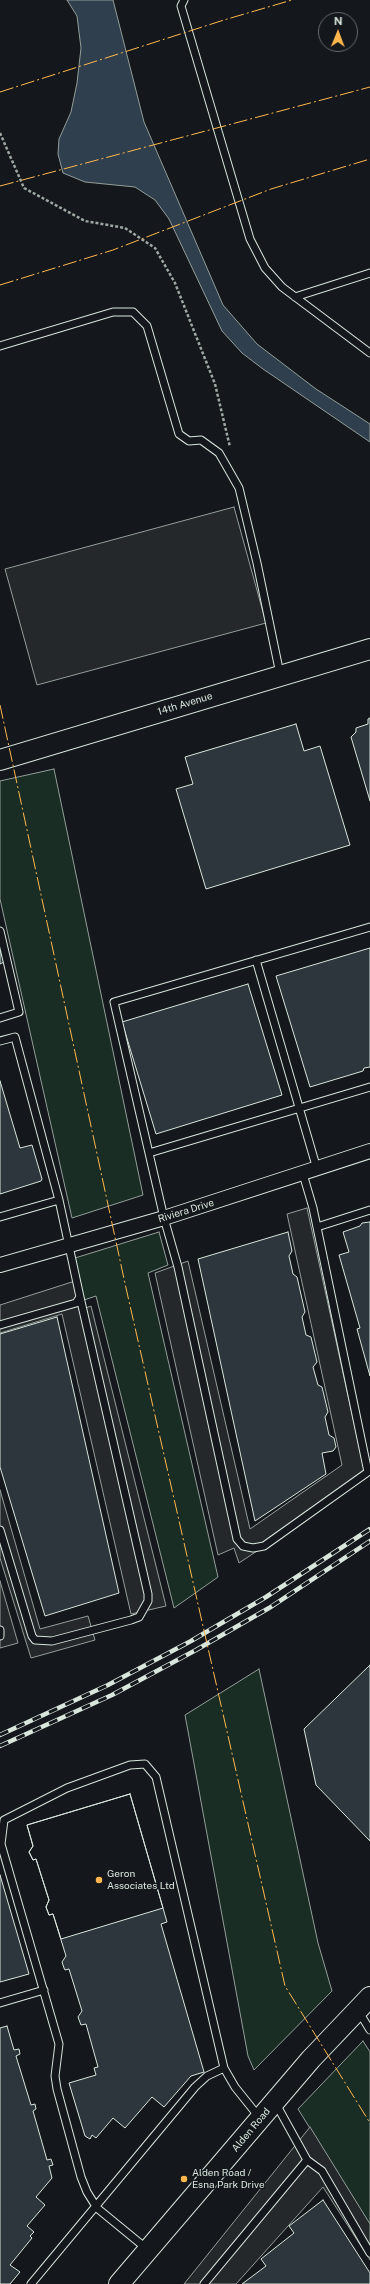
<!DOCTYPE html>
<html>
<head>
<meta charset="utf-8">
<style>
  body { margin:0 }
  #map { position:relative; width:370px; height:2284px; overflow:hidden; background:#14181c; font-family:"Public Sans",sans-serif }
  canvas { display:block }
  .north { position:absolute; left:318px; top:12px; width:40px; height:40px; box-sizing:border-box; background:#14181c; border:1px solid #626a69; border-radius:50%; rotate:1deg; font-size:11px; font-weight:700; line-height:16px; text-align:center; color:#d8e6dc }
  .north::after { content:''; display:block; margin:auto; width:14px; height:18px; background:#ffb74d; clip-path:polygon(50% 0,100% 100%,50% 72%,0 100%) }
</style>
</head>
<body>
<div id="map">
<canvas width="370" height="2284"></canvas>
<div class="north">N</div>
</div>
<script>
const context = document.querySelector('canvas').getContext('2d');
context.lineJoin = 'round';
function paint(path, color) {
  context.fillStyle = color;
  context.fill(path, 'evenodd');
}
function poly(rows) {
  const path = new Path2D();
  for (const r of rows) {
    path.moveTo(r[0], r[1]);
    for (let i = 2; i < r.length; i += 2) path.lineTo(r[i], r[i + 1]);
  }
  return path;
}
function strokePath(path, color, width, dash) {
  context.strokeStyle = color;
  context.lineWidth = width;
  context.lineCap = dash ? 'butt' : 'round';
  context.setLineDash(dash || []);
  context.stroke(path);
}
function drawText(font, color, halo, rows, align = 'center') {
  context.font = font + ' "Public Sans",sans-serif';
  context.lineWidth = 3;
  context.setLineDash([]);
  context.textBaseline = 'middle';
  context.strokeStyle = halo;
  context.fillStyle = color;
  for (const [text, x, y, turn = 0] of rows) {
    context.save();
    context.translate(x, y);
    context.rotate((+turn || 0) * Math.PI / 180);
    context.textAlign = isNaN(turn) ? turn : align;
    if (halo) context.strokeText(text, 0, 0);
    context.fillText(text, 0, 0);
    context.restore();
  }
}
const green = poly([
  [54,769,143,1195,72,1218,0,899,0,781,54,769],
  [159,1232,168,1265,148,1273,218,1577,174,1608,96,1296,84,1300,75,1258,159,1232],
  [259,1669,318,1943,332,1991,254,2070,248,2056,185,1715,259,1669],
  [363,2041,370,2052,370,2225,298,2109,363,2041]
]);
const parking = poly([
  [234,507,266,623,37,685,5,569,234,507],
  [307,1208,366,1478,239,1563,234,1548,218,1555,155,1273,188,1261,250,1529,342,1465,287,1214,307,1208],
  [75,1281,83,1309,91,1306,166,1606,131,1614,62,1314,0,1333,0,1305,75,1281],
  [0,1490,40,1629,88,1616,95,1640,31,1658,0,1558,0,1490],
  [0,1581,18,1643,0,1648,0,1581],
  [310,2127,370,2224,370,2260,323,2187,236,2284,184,2284,310,2127]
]);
const water = poly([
  [67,0,113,0,144,122,223,305,257,344,316,389,370,424,370,442,263,369,242,353,222,331,169,219,155,200,135,187,85,182,63,173,58,154,59,139,71,112,77,83,81,48,77,16,67,0]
]);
const building = poly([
  [370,718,370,801,351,737,356,732,356,728,368,724,368,719,370,718],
  [296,724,304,751,320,746,350,845,206,889,176,789,193,784,185,757,296,724],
  [370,948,370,1067,364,1068,363,1071,310,1087,276,976,370,948],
  [0,949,4,962,0,964,0,949],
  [248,984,282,1095,156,1134,122,1022,248,984],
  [0,1081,20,1148,32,1145,42,1179,41,1181,0,1194,0,1081],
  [370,1222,370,1376,357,1329,360,1328,339,1255,349,1252,343,1232,360,1226,362,1223,370,1222],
  [288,1232,292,1251,289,1256,293,1274,297,1277,305,1312,302,1317,306,1335,311,1337,317,1362,313,1367,318,1385,322,1387,328,1412,325,1417,329,1435,334,1438,336,1447,333,1451,322,1453,326,1474,255,1521,198,1259,288,1232],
  [57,1317,119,1593,45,1616,0,1467,0,1334,57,1317],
  [370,1665,370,1841,316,1785,304,1729,370,1665],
  [130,1794,167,1922,161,1924,204,2072,191,2076,164,2107,152,2097,125,2128,113,2118,96,2138,92,2135,90,2139,85,2136,69,2083,96,2075,94,2068,98,2067,86,2024,81,2025,78,2017,82,2011,69,1969,65,1970,64,1968,62,1962,66,1956,53,1914,49,1915,46,1907,49,1900,36,1859,33,1860,29,1852,33,1846,27,1825,130,1794],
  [130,1794,163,1908,61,1939,53,1914,49,1915,46,1907,49,1900,36,1859,33,1860,29,1852,33,1846,27,1825,130,1794],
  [0,1875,29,1974,0,1982,0,1875],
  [7,2026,14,2050,19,2049,20,2054,16,2056,31,2105,35,2104,36,2109,33,2111,47,2160,51,2159,53,2165,49,2166,52,2178,36,2197,45,2205,27,2226,34,2232,30,2236,32,2238,10,2265,20,2272,10,2284,0,2284,0,2028,7,2026],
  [323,2200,370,2273,370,2284,242,2284,266,2266,261,2259,294,2233,289,2226,323,2200]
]);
const path = poly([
  [0,133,24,188,85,221,125,228,155,248,175,283,215,384,230,447]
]);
const lane = poly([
  [184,0,181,6,250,239,265,268,282,287,370,353],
  [295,297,370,273],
  [0,346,113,312,133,312,147,326,179,434,189,441,201,440,219,453,239,488,257,563,280,674],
  [0,931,19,1012,0,1018],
  [256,960,317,1169],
  [0,1041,15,1037,59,1200,80,1297,76,1303,0,1325],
  [149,1153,370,1087],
  [303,1174,313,1208,368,1472,264,1546,253,1548,243,1546,237,1539,178,1267,164,1218,114,1002,370,927],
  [0,1217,59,1200],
  [317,1227,370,1210],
  [0,1530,32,1636,35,1640,52,1641,131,1620,139,1617,148,1601,148,1594,80,1297],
  [0,1630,0,1636],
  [0,2003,44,1990],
  [359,2012,370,2030],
  [276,2104,307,2160,322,2171,370,2253],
  [147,2249,97,2208,87,2192,81,2177,57,2089,55,2076,59,2044,1,1844,4,1820,67,1788,130,1765,145,1764,156,1777,224,2068,235,2087,259,2117],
  [31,2284,195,2087,207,2076,224,2068],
  [204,2284,307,2160]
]);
const street = poly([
  [0,1265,164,1218,370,1151]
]);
const secondary = poly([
  [0,760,370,649],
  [119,2284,311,2059,370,1997]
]);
const rail = poly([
  [0,1735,108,1685,191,1641,266,1597,370,1529],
  [0,1746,112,1695,196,1650,269,1608,370,1541]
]);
const power = poly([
  [0,92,224,20,292,0],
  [0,186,370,87],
  [0,285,113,250,271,189,370,159],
  [0,705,126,1288,285,1986,370,2123]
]);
const markers = [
  [99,1880,4,"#ffb74d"],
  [184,2179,4,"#ffb74d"]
];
const streetNames = [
  ["14th Avenue",185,704,-17],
  ["Riviera Drive",186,1211,-17],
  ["Alden Road",251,2130,-50]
];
const poiNames = [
  ["Geron",107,1874],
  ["Associates Ltd",107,1886],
  ["Alden Road /",192,2173],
  ["Esna Park Drive",192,2185]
];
paint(green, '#1a2d24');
strokePath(green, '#939e99', 1);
paint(parking, '#24282b');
strokePath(parking, '#939e99', 1);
paint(water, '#2f3f4d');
strokePath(water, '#939e99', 1);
paint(building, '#2c363c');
strokePath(building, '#d8e6dc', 1);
strokePath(lane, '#d8e6dc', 9);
strokePath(street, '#d8e6dc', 16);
strokePath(secondary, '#d8e6dc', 22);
strokePath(path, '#9da8a2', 2.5, [3, 2]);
strokePath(lane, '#14181c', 7);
strokePath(street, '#14181c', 14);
strokePath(secondary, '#14181c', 20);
strokePath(rail, '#d8e6dc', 4.5);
strokePath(rail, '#14181c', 3, [9]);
strokePath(power, '#ffb74d', 1, [14, 3, 2, 3]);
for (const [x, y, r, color] of markers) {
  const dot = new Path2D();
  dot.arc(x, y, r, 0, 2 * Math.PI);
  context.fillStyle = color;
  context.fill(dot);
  strokePath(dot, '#14181c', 1.5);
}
drawText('10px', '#d8e6dc', '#14181c', streetNames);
drawText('10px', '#d8e6dc', '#14181c', poiNames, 'left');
</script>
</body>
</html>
